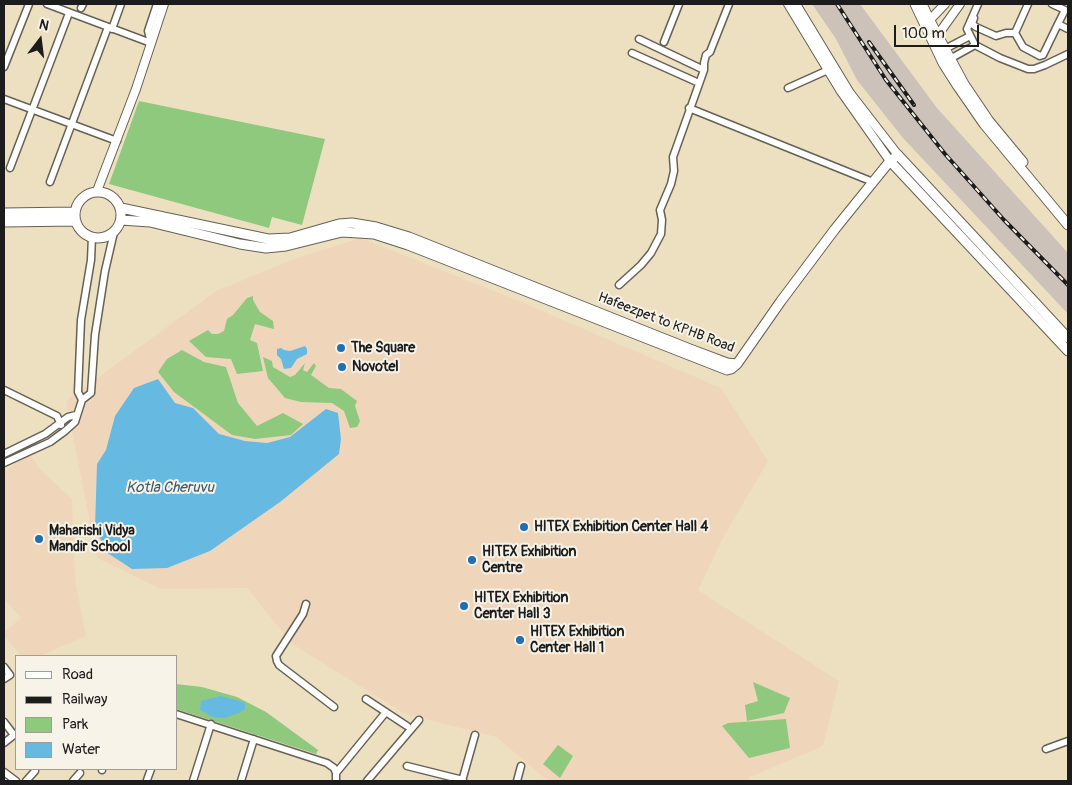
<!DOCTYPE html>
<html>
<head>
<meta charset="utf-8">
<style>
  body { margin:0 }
  #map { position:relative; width:1072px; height:785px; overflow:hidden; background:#ede0c0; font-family:Pangolin,sans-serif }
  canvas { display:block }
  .frame { position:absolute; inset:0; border:5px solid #1c1c1c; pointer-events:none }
  .legend { position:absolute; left:15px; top:655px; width:162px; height:115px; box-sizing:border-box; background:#f7f3e8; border:1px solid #9f9d96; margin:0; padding:6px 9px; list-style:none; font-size:15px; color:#1c1c1c }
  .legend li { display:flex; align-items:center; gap:10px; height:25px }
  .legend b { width:25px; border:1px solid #9f9d96 }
  .north { position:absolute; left:15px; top:15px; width:50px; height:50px; -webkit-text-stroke:4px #f7f3e8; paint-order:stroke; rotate:15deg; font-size:14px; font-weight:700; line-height:20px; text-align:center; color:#1c1c1c }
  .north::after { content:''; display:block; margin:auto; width:18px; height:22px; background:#1c1c1c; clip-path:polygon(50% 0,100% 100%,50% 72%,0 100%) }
  .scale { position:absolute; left:894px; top:25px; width:85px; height:22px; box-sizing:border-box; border:2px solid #1c1c1c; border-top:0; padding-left:6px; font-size:15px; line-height:18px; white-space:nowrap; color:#1c1c1c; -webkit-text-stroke:4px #f7f3e8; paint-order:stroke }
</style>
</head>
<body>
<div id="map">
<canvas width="1072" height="785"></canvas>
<div class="frame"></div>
<ul class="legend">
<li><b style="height:6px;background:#fff"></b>Road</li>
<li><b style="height:6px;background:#1c1c1c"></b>Railway</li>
<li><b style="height:14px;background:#8ec97e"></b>Park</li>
<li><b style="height:14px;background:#66bae2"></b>Water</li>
</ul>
<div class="north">N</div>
<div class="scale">100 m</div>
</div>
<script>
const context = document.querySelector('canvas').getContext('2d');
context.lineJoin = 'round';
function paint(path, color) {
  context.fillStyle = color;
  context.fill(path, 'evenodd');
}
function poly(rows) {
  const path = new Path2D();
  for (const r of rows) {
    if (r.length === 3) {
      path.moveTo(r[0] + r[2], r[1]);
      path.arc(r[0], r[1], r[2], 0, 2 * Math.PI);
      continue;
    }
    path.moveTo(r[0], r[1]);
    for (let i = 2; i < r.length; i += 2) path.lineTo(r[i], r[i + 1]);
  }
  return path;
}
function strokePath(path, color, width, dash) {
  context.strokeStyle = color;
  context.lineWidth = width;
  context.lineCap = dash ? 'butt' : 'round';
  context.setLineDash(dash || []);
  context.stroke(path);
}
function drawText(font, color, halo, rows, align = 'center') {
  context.font = font + ' Pangolin,sans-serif';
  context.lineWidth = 4;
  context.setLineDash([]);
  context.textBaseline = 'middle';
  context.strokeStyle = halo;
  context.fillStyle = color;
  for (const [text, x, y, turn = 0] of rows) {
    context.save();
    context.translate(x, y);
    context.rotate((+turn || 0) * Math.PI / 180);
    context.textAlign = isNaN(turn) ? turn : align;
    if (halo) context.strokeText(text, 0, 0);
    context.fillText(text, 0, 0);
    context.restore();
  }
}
const built = poly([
  [361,238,512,298,721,388,768,461,723,538,698,590,839,681,823,746,748,778,751,781,548,781,496,737,405,714,292,644,247,588,161,589,97,558,66,401,216,291,299,257],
  [30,453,38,467,72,499,75,579,86,636,40,656,22,656,4,636,4,632,21,618,4,599,4,472]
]);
const industrial = poly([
  [812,4,860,4,937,108,1068,253,1068,314,903,138,857,80,836,39]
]);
const green = poly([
  [139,101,325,139,302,225,272,217,269,228,109,184],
  [253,296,253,300,260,312,273,321,274,329,255,324,250,340,257,343,263,371,237,374,231,359,206,357,189,341,208,330,212,334,218,334,224,331,227,319,233,315,247,298],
  [182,350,204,362,226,367,238,403,257,426,283,413,303,424,291,435,255,439,232,435,174,392,158,372,167,359],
  [263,357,272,361,273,367,290,377,295,375,305,363,303,370,307,372,314,363,316,366,311,375,329,388,341,389,357,401,355,406,360,421,357,427,350,428,344,411,332,403,301,402,285,398,268,378],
  [753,682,790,698,784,713,747,721,745,705,758,701],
  [176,684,202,687,237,697,266,712,318,750,316,754,176,709],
  [786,719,790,748,749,758,722,726,728,723],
  [558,745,573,756,560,778,543,764]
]);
const water = poly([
  [305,346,307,349,307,354,297,359,291,368,284,369,281,359,277,355,277,349,281,348,284,350,290,351],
  [158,379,175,403,193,408,219,434,245,441,267,443,290,437,326,409,338,413,341,439,339,454,280,502,210,551,167,568,132,569,106,552,95,527,97,464,106,450,115,416,134,388],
  [221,696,243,702,245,704,245,709,239,713,224,718,213,717,200,710,201,701]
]);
const minor = poly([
  [47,4,151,43],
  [978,4,967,29,975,45,1000,58,1028,69,1034,69,1045,65,1068,54],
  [1052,4,1065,10,1058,24,1068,29],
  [81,8,83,4],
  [974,18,972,24,976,27,996,36,1006,33,1015,33,1023,47,1040,56,1043,55,1058,24],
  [112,29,121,4],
  [1015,33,1028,4],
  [639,39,704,70],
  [664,42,679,4],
  [151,43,148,31,157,4],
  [941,51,970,36],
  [632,53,699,83],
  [948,60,975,45],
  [4,67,29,4],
  [788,88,828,70],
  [4,99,117,141],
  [689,108,873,182],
  [10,168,69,13],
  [50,182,108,27],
  [619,285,641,265,651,253,661,234,662,220,660,210,671,184,674,171,673,157,704,70,704,63,706,55,710,52,729,4],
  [4,390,57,416,61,425],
  [82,400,78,392,81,320,91,260,92,237],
  [4,454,45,434,68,417,76,415],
  [4,463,50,442,65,431,75,422,82,400,91,393,95,335,105,271,114,232],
  [306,604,303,614,276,656,277,661,279,665,334,707],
  [4,667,10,675,4,679],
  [366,699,407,726],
  [176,714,327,763,334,768,336,773,336,781],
  [4,722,14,735,4,743],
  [1046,749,1068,741],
  [407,766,463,780],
  [102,770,102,769],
  [4,772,16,781],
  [336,773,386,712],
  [147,780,151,769],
  [26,781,35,771],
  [73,781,80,773],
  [193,781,211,724],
  [241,781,254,739],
  [367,781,419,720],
  [462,781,475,735],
  [517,781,521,766]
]);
const tertiary = poly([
  [788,4,840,90,890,161],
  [796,4,850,93,898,155],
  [926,24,945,4],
  [935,39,960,4],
  [97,191,136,89,164,4]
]);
const secondary = poly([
  [915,4,943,63,957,85,984,124,1068,225],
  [922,4,930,21,964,84,989,121,1023,162],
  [890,161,1068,351],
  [98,215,23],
  [121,208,268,239,290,238,339,224,352,223,376,227,409,237,690,349,727,363,737,364],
  [4,213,75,212],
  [121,220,150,222,240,244,266,248,286,246,342,232,374,234,408,245,727,370,731,369,737,364,781,301,835,229,890,161,898,155,1068,338],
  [4,222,76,221]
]);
const rail = poly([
  [837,4,886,80,945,154,1004,220,1068,285],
  [869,42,914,105]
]);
const markers = [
  [341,348,5,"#1f6fb2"],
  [342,367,5,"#1f6fb2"],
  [524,527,5,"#1f6fb2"],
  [39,539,5,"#1f6fb2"],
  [472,560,5,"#1f6fb2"],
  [464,606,5,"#1f6fb2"],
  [520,640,5,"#1f6fb2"]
];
const streetNames = [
  ["Hafeezpet to KPHB Road",666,323,21]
];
const poiNames = [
  ["The Square",351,348],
  ["Novotel",352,367],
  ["HITEX Exhibition Center Hall 4",534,527],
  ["Maharishi Vidya",49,531],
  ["Mandir School",49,547],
  ["HITEX Exhibition",482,552],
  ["Centre",482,568],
  ["HITEX Exhibition",474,598],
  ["Center Hall 3",474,614],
  ["HITEX Exhibition",530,632],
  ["Center Hall 1",530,648]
];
const waterNames = [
  ["Kotla Cheruvu",170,488]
];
paint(built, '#efd6bb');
paint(industrial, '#cdc2b9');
paint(green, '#8ec97e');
paint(water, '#66bae2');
strokePath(minor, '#656155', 9);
strokePath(tertiary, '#656155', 10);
strokePath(secondary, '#656155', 11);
strokePath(minor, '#fff', 6);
strokePath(tertiary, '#fff', 8);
strokePath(secondary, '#fff', 9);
strokePath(rail, '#1c1c1c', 4);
strokePath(rail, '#f7f3e8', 2, [5.5]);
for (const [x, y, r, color] of markers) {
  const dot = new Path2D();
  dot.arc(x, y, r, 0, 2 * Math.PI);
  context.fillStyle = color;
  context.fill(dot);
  strokePath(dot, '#f7f3e8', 2);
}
drawText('14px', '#1c1c1c', '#f7f3e8', streetNames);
drawText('bold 14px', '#1c1c1c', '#f7f3e8', poiNames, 'left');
drawText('italic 15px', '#3a5b6b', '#f7f3e8', waterNames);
</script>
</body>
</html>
